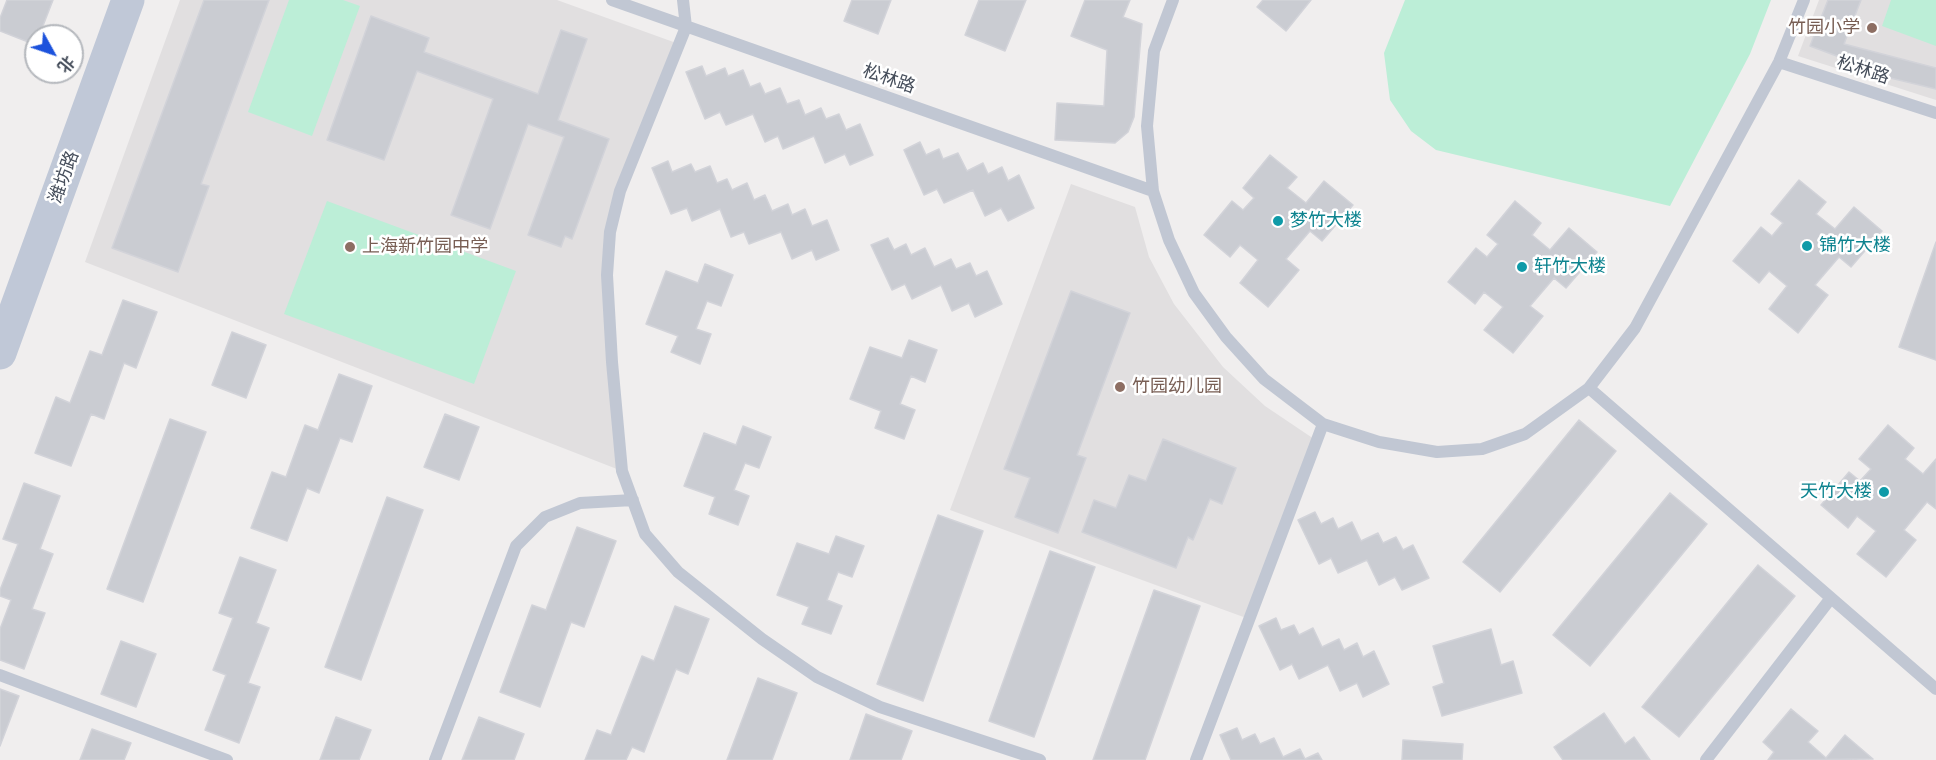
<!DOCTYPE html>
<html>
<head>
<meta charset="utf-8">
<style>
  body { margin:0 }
  #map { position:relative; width:1936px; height:760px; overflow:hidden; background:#f0eeee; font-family:Mulish,"Noto Sans SC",sans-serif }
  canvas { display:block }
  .north { position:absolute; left:24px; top:24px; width:60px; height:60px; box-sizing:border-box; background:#fff; border:2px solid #b5b8bd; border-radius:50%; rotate:130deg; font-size:16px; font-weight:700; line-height:24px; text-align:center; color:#464e5b }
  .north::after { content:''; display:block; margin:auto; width:21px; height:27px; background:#1c52dc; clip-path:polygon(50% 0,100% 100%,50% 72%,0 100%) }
</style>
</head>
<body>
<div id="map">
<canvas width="1936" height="760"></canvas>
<div class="north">北</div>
</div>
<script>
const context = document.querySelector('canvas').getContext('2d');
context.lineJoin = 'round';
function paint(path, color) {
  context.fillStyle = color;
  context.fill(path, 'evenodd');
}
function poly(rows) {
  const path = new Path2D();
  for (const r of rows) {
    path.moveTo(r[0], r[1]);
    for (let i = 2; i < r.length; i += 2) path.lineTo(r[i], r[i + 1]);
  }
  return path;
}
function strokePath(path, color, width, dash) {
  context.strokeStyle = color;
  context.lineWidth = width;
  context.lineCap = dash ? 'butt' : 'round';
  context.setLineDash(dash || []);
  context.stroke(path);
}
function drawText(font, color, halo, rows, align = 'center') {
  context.font = font + ' Mulish,"Noto Sans SC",sans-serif';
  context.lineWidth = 5;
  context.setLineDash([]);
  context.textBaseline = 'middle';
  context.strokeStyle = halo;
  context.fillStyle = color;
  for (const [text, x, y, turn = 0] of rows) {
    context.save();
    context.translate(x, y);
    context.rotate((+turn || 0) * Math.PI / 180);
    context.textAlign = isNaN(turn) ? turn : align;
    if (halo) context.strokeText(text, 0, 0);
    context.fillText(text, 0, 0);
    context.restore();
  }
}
const education = poly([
  [180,0,557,0,679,44,610,232,622,471,85,262],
  [1819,0,1936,0,1936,100,1798,56],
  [1071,184,1135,207,1149,257,1174,304,1223,367,1265,406,1317,441,1249,619,950,510]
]);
const green = poly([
  [289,0,343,0,360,6,312,136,248,112],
  [1405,0,1771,0,1750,54,1670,206,1436,150,1411,131,1390,100,1384,53],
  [1891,0,1936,0,1936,46,1882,26],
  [327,201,516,271,474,384,284,314]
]);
const building = poly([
  [7,0,53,0,39,36,36,36,36,45,0,31,0,18,7,0],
  [204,0,269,0,201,184,209,186,178,272,112,248,204,0],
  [852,0,891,0,878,34,844,21,852,0],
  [979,0,1026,0,1005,51,965,35,979,0],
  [1085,0,1130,0,1123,17,1142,24,1134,117,1128,132,1115,143,1055,140,1057,103,1104,106,1107,50,1071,36,1085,0],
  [1263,0,1311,0,1286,31,1257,7,1263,0],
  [1828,0,1861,0,1844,44,1936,68,1936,89,1849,68,1850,61,1810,46,1828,0],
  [371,16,429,38,424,52,538,94,561,30,587,39,558,120,609,139,572,239,565,236,561,247,528,235,564,137,528,124,490,229,451,215,493,99,417,71,384,160,327,140,371,16],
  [702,66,706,76,725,68,728,76,743,70,750,87,760,83,765,94,780,88,787,104,799,100,805,115,821,108,826,119,839,114,846,130,860,124,873,155,850,165,845,154,825,163,814,136,783,149,778,136,765,142,753,114,726,125,720,112,705,119,686,72,702,66],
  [920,142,926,155,939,149,943,159,958,153,967,171,983,163,988,174,1002,167,1008,181,1019,175,1034,208,1008,221,1001,208,985,216,973,190,944,203,937,189,924,195,904,150,920,142],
  [1270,155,1297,177,1287,188,1306,203,1324,181,1353,205,1322,241,1310,231,1286,259,1299,270,1268,307,1240,283,1258,260,1240,245,1230,257,1204,235,1232,201,1243,210,1254,198,1243,188,1270,155],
  [668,161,672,172,691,164,695,172,710,166,717,183,727,179,732,190,747,183,754,200,765,195,772,211,788,204,792,215,805,209,812,226,827,220,839,250,816,260,812,250,792,259,781,232,749,244,744,232,731,237,720,209,692,221,687,208,671,214,652,168,668,161],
  [1799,180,1826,202,1816,214,1835,229,1854,207,1882,231,1851,267,1839,257,1815,285,1828,295,1798,333,1769,309,1787,286,1769,271,1759,283,1733,261,1761,227,1772,236,1783,223,1771,214,1799,180],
  [1515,201,1541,223,1532,235,1550,250,1569,228,1597,252,1566,288,1554,278,1530,306,1543,316,1513,353,1484,330,1503,307,1484,292,1475,304,1448,282,1476,248,1487,257,1498,244,1487,235,1515,201],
  [888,238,894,250,906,244,911,255,925,248,934,267,951,259,956,269,970,263,976,276,987,271,1002,304,975,317,969,303,952,311,941,285,912,299,905,284,892,290,871,245,888,238],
  [1936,242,1936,360,1899,347,1936,242],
  [705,264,733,275,721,306,707,301,696,329,711,334,700,364,671,352,678,336,646,324,666,271,698,283,705,264],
  [1071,291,1130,313,1077,455,1086,458,1058,533,1015,517,1030,478,1004,469,1071,291],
  [123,300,157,312,136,368,124,363,104,419,91,414,71,466,35,453,56,397,70,403,90,351,102,355,123,300],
  [232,332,266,345,246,398,212,385,232,332],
  [909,340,937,350,925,382,911,376,900,404,915,410,904,439,875,428,881,411,850,399,870,347,902,358,909,340],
  [339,374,372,386,352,442,340,438,319,493,307,488,287,541,251,528,272,472,286,477,305,425,318,430,339,374],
  [445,414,479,427,459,480,424,467,445,414],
  [170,419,206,432,143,602,107,589,170,419],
  [1579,420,1616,451,1500,592,1463,562,1579,420],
  [1888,425,1914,448,1905,459,1923,474,1936,459,1936,509,1927,502,1904,530,1916,540,1886,577,1857,554,1876,531,1857,516,1848,528,1821,505,1849,472,1860,481,1871,469,1859,459,1888,425],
  [743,426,771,437,759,468,745,463,734,490,749,496,738,525,709,514,715,497,684,486,704,433,736,445,743,426],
  [1163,439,1236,468,1222,504,1210,499,1193,540,1188,537,1176,568,1082,532,1094,500,1116,508,1129,475,1146,481,1163,439],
  [24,483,60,496,40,549,53,554,32,609,45,613,24,669,0,660,0,629,11,600,0,596,0,590,18,544,3,539,24,483],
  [1670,493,1707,524,1590,666,1553,635,1670,493],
  [387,497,423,510,361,680,325,667,387,497],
  [1315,512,1321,524,1333,518,1338,529,1352,522,1361,541,1378,533,1383,543,1396,537,1403,550,1413,545,1429,578,1402,590,1395,577,1379,585,1367,560,1338,573,1331,558,1319,564,1298,520,1315,512],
  [938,515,983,531,923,701,877,684,938,515],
  [577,527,616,541,584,627,571,622,540,707,500,692,532,605,546,610,577,527],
  [836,536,864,546,852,577,838,572,827,600,842,606,831,634,802,624,809,607,777,595,797,543,829,554,836,536],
  [1050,551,1095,567,1034,737,989,721,1050,551],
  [240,557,276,570,256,623,269,628,248,683,260,687,239,743,205,730,226,675,213,670,233,618,219,613,240,557],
  [1758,565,1795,596,1679,737,1642,707,1758,565],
  [1154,590,1200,606,1145,760,1093,760,1154,590],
  [675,606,709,619,688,674,676,669,644,752,632,747,626,760,585,760,597,730,611,735,642,656,654,661,675,606],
  [1276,618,1281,630,1294,625,1299,635,1313,628,1322,647,1339,639,1344,650,1357,643,1363,657,1374,651,1389,684,1363,697,1357,683,1340,691,1328,665,1299,679,1292,664,1280,670,1259,626,1276,618],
  [1491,629,1501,665,1513,661,1522,693,1442,716,1433,687,1444,683,1433,646,1491,629],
  [121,641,156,654,136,707,101,694,121,641],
  [758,678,797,693,772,760,727,760,758,678],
  [0,689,19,696,0,746,0,689],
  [1791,709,1818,731,1808,742,1826,758,1845,735,1873,759,1768,760,1774,752,1763,742,1791,709],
  [1604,713,1625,744,1634,737,1650,760,1563,760,1554,747,1604,713],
  [866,714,912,731,901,760,850,760,866,714],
  [336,717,371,730,359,760,320,760,336,717],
  [479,717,524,734,514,760,462,760,479,717],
  [1237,728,1242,740,1255,734,1260,744,1274,738,1283,757,1300,749,1305,759,1318,753,1322,760,1231,760,1220,735,1237,728],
  [92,729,131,743,124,760,80,760,92,729],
  [1403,740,1463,744,1462,760,1402,760,1403,740]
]);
const lane = poly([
  [612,0,1153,191],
  [683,0,686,27,620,191,610,232,607,275,612,362,622,471,645,534,678,572,762,639,817,677,880,707,1040,760],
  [1173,0,1154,51,1147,126,1153,191,1169,240,1194,293,1226,337,1264,379,1323,424,1379,442,1437,452,1482,449,1525,434,1589,388,1635,328,1779,62,1804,0],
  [1779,62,1936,113],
  [1589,388,1936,689],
  [0,675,227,760],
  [435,760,516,546,545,517,580,503,633,500],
  [1196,760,1323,424],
  [1706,760,1831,598]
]);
const secondary = poly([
  [0,353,128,0]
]);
const markers = [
  [1872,28,6,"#8d6e63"],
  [1278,221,6,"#0f9aa8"],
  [1807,246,6,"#0f9aa8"],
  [350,247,6,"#8d6e63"],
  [1522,267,6,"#0f9aa8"],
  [1120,387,6,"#8d6e63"],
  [1884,492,6,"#0f9aa8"]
];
const educationNames = [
  ["竹园小学",1860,28,"right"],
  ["上海新竹园中学",362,247],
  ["竹园幼儿园",1132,387]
];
const streetNames = [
  ["松林路",1863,70,18],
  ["松林路",889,79,19],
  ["潍坊路",64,177,-70]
];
const cultureNames = [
  ["梦竹大楼",1290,221],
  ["锦竹大楼",1819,246],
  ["轩竹大楼",1534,267],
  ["天竹大楼",1872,492,"right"]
];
paint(education, '#e1dfe0');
paint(green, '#bceed7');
paint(building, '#caccd2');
strokePath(building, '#d2d3d9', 1.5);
strokePath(lane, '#c1c7d3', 12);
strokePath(secondary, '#c0c8d7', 33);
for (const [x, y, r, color] of markers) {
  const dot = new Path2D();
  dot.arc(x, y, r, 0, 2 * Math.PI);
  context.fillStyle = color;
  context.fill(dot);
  strokePath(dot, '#fff', 2);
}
drawText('18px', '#785e54', '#fff', educationNames, 'left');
drawText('18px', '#464e5b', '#fff', streetNames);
drawText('18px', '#0d838f', '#fff', cultureNames, 'left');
</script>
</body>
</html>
